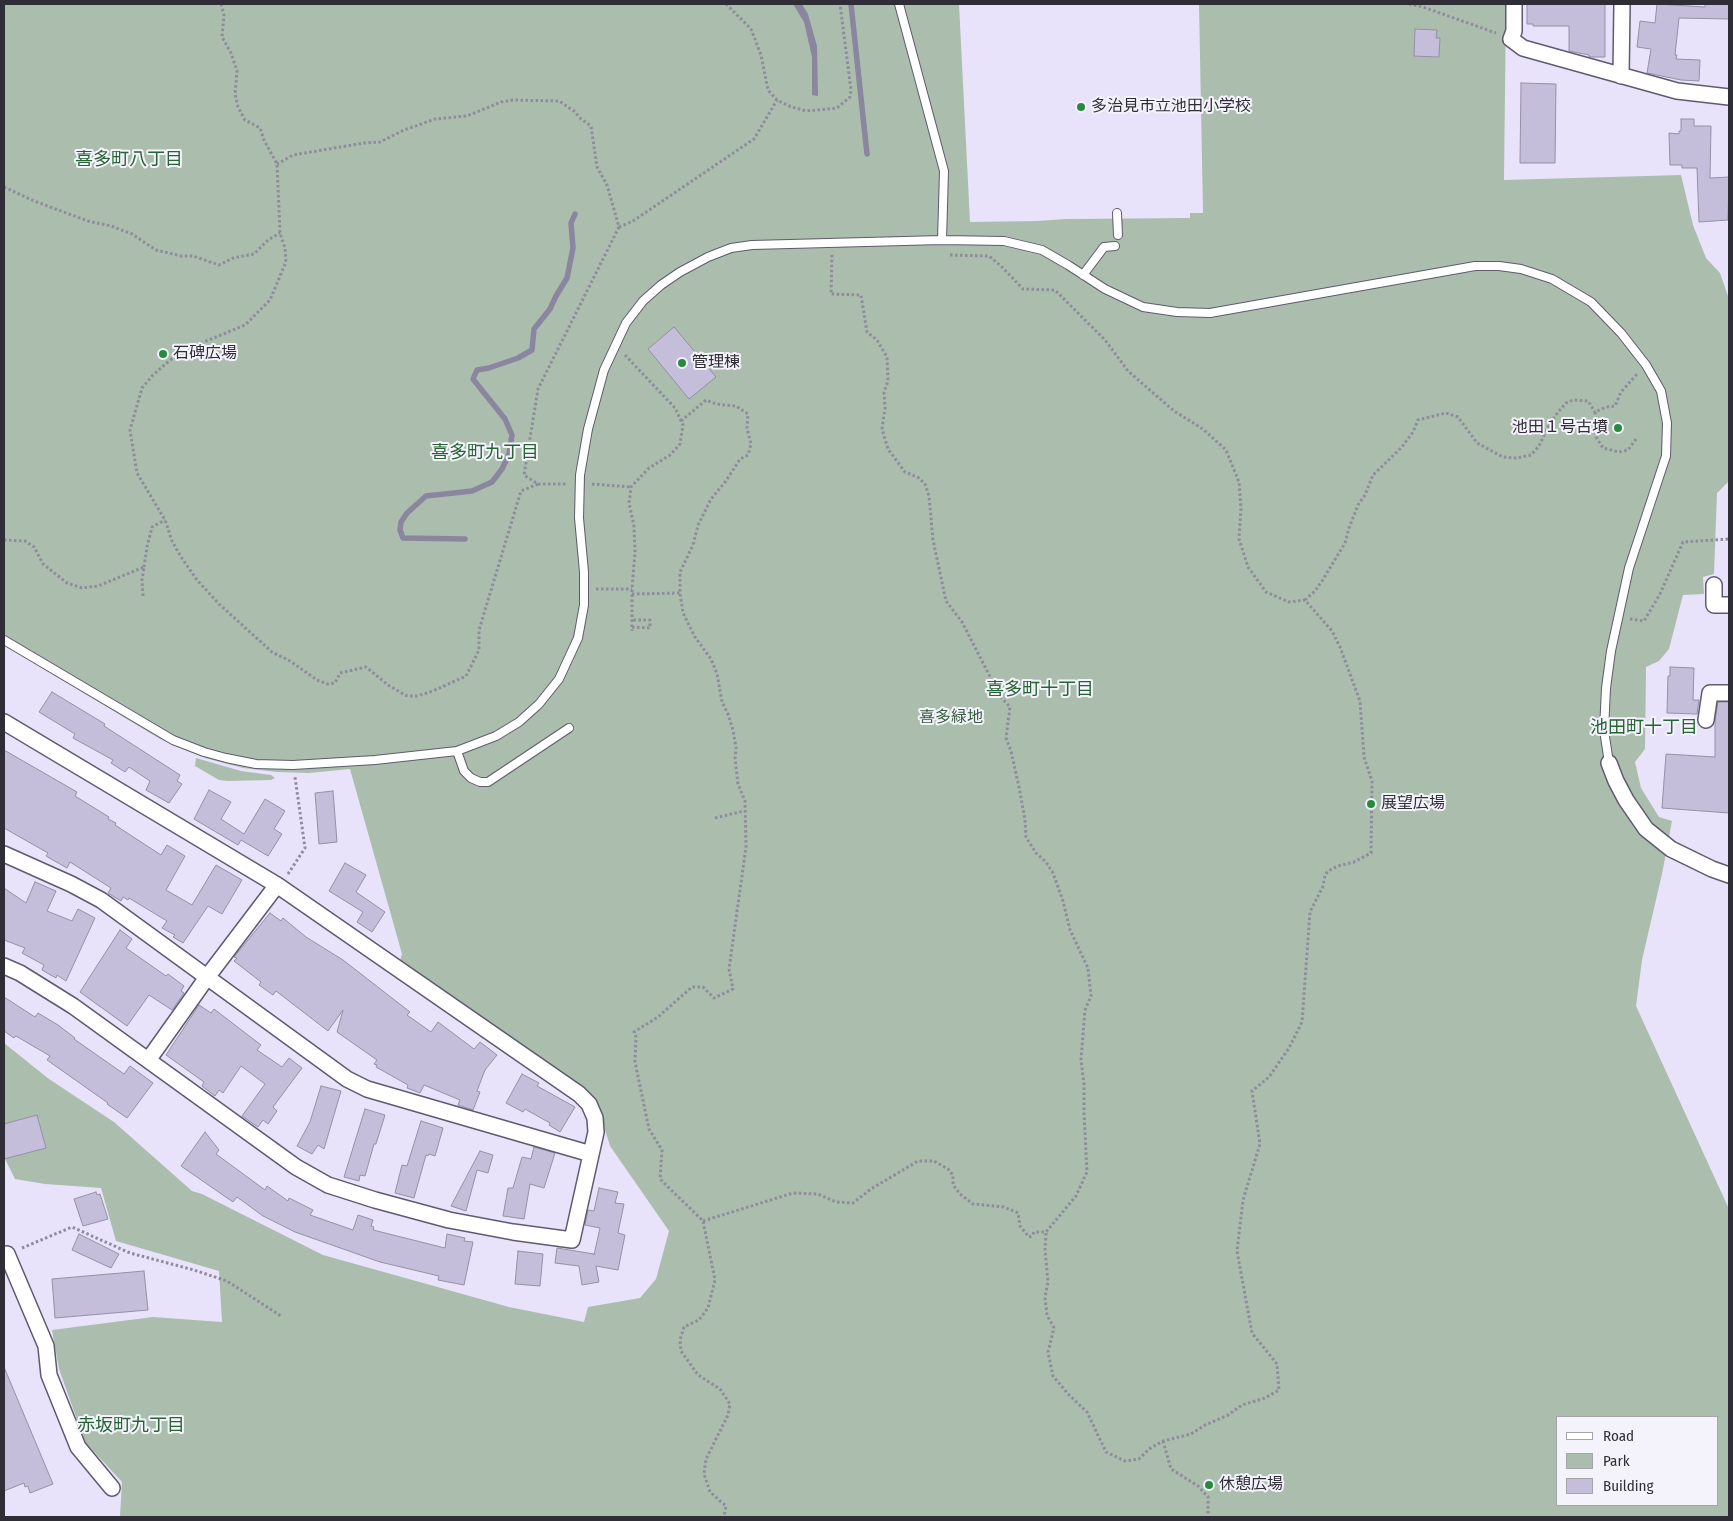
<!DOCTYPE html>
<html>
<head>
<meta charset="utf-8">
<style>
  body { margin:0 }
  #map { position:relative; width:1733px; height:1521px; overflow:hidden; background:#e8e3fb; font-family:"Fira Sans Condensed",sans-serif }
  canvas { display:block }
  .frame { position:absolute; inset:0; border:5px solid #2f2d36; pointer-events:none }
  .legend { position:absolute; left:1556px; top:1416px; width:162px; height:90px; box-sizing:border-box; background:#f4f3fc; border:1px solid #a5a4ad; margin:0; padding:6px 9px; list-style:none; font-size:15px; color:#2f2d36 }
  .legend li { display:flex; align-items:center; gap:10px; height:25px }
  .legend b { width:25px; border:1px solid #a5a4ad }
</style>
</head>
<body>
<div id="map">
<canvas width="1733" height="1521"></canvas>
<div class="frame"></div>
<ul class="legend">
<li><b style="height:6px;background:#fff"></b>Road</li>
<li><b style="height:14px;background:#abbead"></b>Park</li>
<li><b style="height:14px;background:#c4bedb"></b>Building</li>
</ul>
</div>
<script>
const context = document.querySelector('canvas').getContext('2d');
context.lineJoin = 'round';
function paint(path, color) {
  context.fillStyle = color;
  context.fill(path, 'evenodd');
}
function poly(rows) {
  const path = new Path2D();
  for (const r of rows) {
    path.moveTo(r[0], r[1]);
    for (let i = 2; i < r.length; i += 2) path.lineTo(r[i], r[i + 1]);
  }
  return path;
}
function strokePath(path, color, width, dash) {
  context.strokeStyle = color;
  context.lineWidth = width;
  context.lineCap = dash ? 'butt' : 'round';
  context.setLineDash(dash || []);
  context.stroke(path);
}
function drawText(font, color, halo, rows, align = 'center') {
  context.font = font + ' "Fira Sans Condensed","Noto Sans JP",sans-serif';
  context.lineWidth = 4;
  context.setLineDash([]);
  context.textBaseline = 'middle';
  context.strokeStyle = halo;
  context.fillStyle = color;
  for (const [text, x, y, turn = 0] of rows) {
    context.save();
    context.translate(x, y);
    context.rotate((+turn || 0) * Math.PI / 180);
    context.textAlign = isNaN(turn) ? turn : align;
    if (halo) context.strokeText(text, 0, 0);
    context.fillText(text, 0, 0);
    context.restore();
  }
}
const green = poly([
  [4,4,959,4,970,222,1037,221,1066,219,1190,218,1190,213,1203,213,1199,4,1506,4,1504,180,1681,175,1693,225,1706,258,1720,273,1729,299,1729,481,1717,493,1714,574,1703,577,1704,594,1683,595,1669,649,1659,661,1646,667,1645,749,1635,762,1641,788,1659,817,1672,821,1662,874,1642,960,1636,1006,1729,1209,1729,1517,120,1517,122,1482,85,1442,59,1369,52,1330,153,1317,222,1322,219,1271,116,1241,101,1188,45,1184,15,1179,4,1157,4,1043,49,1079,114,1122,192,1191,202,1194,323,1255,509,1307,584,1322,588,1307,640,1298,656,1279,669,1231,610,1146,597,1104,586,1089,400,961,402,954,350,769,309,773,277,772,243,768,205,758,160,739,4,645],
  [1557,1417,1717,1417,1717,1505,1557,1505],
  [196,758,241,771,271,775,275,778,271,780,228,781,219,780,195,766]
]);
const water = poly([
  [793,4,802,4,808,14,817,46,818,96,812,95,812,57,804,22]
]);
const stream = poly([
  [851,4,867,154],
  [465,539,403,538,400,530,401,522,407,513,426,496,472,491,492,482,502,469,509,454,512,435,505,419,473,379,477,370,489,368,518,358,532,350,534,329,550,309,556,296,567,278,573,248,571,223,575,214]
]);
const building = poly([
  [1527,4,1605,4,1605,57,1589,57,1589,55,1569,51,1569,26,1533,26,1533,24,1527,24,1527,4],
  [1657,4,1705,7,1705,4,1729,4,1729,19,1679,18,1675,55,1677,55,1676,59,1700,60,1699,81,1681,80,1647,73,1651,49,1637,47,1640,21,1655,23,1657,4],
  [1415,29,1437,30,1436,38,1440,38,1439,57,1414,56,1415,29],
  [1521,83,1556,84,1555,163,1520,163,1521,83],
  [1681,119,1694,119,1694,126,1711,126,1710,178,1729,177,1728,220,1699,222,1697,168,1682,168,1682,165,1670,165,1669,133,1679,134,1679,131,1681,131,1681,119],
  [674,327,716,377,689,399,648,349,674,327],
  [1670,667,1694,668,1693,700,1699,700,1697,714,1667,713,1668,676,1670,676,1670,667],
  [52,692,105,724,104,726,180,775,177,781,182,784,169,803,146,790,150,781,129,767,125,772,111,763,113,760,73,738,75,734,39,712,52,692],
  [1718,702,1729,702,1729,813,1662,808,1666,754,1715,757,1715,722,1718,702],
  [4,750,77,792,75,796,109,817,108,819,116,823,115,825,161,855,167,845,185,856,166,890,192,905,216,865,242,880,222,914,208,906,183,943,173,937,175,935,162,928,167,921,129,898,128,900,123,897,121,901,108,893,111,888,70,862,67,868,46,856,48,853,4,828,4,750],
  [209,790,231,802,221,819,244,834,265,799,285,811,274,829,282,834,268,856,241,840,238,845,194,819,209,790],
  [333,791,337,842,319,844,315,793,333,791],
  [345,863,366,875,356,892,385,912,372,932,357,922,363,912,329,891,345,863],
  [35,882,56,891,47,911,72,921,78,909,95,918,66,981,57,975,56,978,42,970,44,965,22,953,25,948,4,940,4,888,26,903,35,882],
  [270,913,281,921,283,918,306,937,343,960,410,1012,407,1015,431,1032,438,1022,474,1049,480,1042,497,1055,485,1070,477,1091,480,1092,473,1110,458,1105,460,1100,424,1085,420,1093,407,1088,408,1085,376,1067,377,1065,374,1064,377,1060,337,1032,343,1010,328,1031,276,991,273,995,259,985,261,982,234,961,237,958,234,957,270,913],
  [120,930,132,939,126,948,166,976,168,974,184,986,181,991,184,993,172,1010,149,995,127,1026,80,992,120,930],
  [4,997,35,1017,38,1013,58,1025,75,1038,74,1039,124,1074,130,1066,153,1083,127,1118,107,1104,108,1103,47,1060,50,1056,16,1036,14,1038,4,1031,4,997],
  [199,1005,211,1013,214,1009,261,1045,257,1050,282,1067,289,1058,302,1068,273,1107,277,1111,268,1124,263,1120,258,1127,242,1116,265,1084,241,1066,223,1093,219,1090,215,1096,202,1086,204,1082,166,1055,199,1005],
  [522,1074,539,1083,537,1086,575,1107,560,1132,549,1125,550,1123,525,1109,523,1112,506,1103,522,1074],
  [321,1086,341,1091,324,1149,318,1145,312,1154,297,1146,310,1122,321,1086],
  [365,1109,385,1115,376,1144,374,1144,365,1176,360,1175,359,1181,344,1177,365,1109],
  [37,1115,46,1148,4,1159,4,1124,37,1115],
  [421,1121,443,1128,435,1156,429,1154,428,1156,426,1155,414,1198,395,1193,402,1165,407,1166,421,1121],
  [205,1132,219,1150,216,1154,265,1190,267,1186,288,1201,289,1198,313,1210,310,1215,353,1230,358,1215,373,1220,371,1226,374,1227,373,1230,445,1248,447,1234,465,1238,464,1241,473,1242,464,1285,438,1280,439,1276,380,1262,295,1232,263,1216,237,1197,233,1202,181,1166,205,1132],
  [534,1147,555,1153,544,1188,530,1184,524,1219,503,1216,508,1188,513,1188,522,1157,531,1159,534,1147],
  [480,1151,493,1155,488,1173,477,1170,466,1211,451,1206,480,1151],
  [599,1188,618,1192,615,1203,624,1204,618,1233,625,1235,618,1270,596,1266,599,1282,582,1285,579,1266,555,1263,557,1248,594,1254,594,1255,600,1228,585,1225,588,1210,594,1211,599,1188],
  [96,1192,97,1195,100,1194,108,1219,83,1226,74,1199,96,1192],
  [79,1234,119,1254,111,1268,72,1250,79,1234],
  [518,1251,543,1254,540,1286,515,1284,518,1251],
  [144,1271,148,1310,55,1318,52,1279,144,1271],
  [4,1367,53,1484,30,1493,28,1486,25,1487,24,1483,4,1491,4,1367]
]);
const path = poly([
  [221,4,224,15,222,37,231,53,237,71,235,94,238,107,245,120,260,128,264,140,277,164,280,233,285,248,286,262,270,300,245,325,182,351,169,361,153,375,142,388,130,430,137,473,165,520,172,541,181,557,197,580,219,604,272,652,290,661,317,680,328,684,335,683,340,673,366,667,388,685,405,695,408,696,417,696,433,691,466,676,479,650,479,630,521,491,538,484,524,475,538,389,619,227,607,185,597,167,591,126,581,119,574,111,559,101,513,100,501,102,467,116,435,119,404,130,380,142,364,143,293,155,277,164],
  [726,4,751,29,761,55,768,90,777,100,789,106,806,111,837,108,850,97,851,90,840,4],
  [1409,4,1423,7,1496,33],
  [4,187,34,201,88,221,111,226,132,234,156,250,181,256,193,256,219,265,233,258,254,254,268,240,280,233],
  [619,227,633,221,754,139,777,100],
  [950,255,989,256,1001,266,1023,289,1055,290,1105,340,1128,371,1174,411,1203,429,1226,450,1239,482,1241,509,1239,539,1248,567,1266,592,1289,602,1305,600,1332,631,1340,647,1360,701,1364,757,1372,781,1371,853,1354,862,1338,866,1328,871,1325,875,1323,886,1310,912,1302,1022,1289,1048,1269,1077,1252,1091,1260,1144,1243,1200,1237,1251,1252,1333,1277,1364,1279,1390,1265,1398,1242,1405,1228,1415,1205,1425,1191,1434,1163,1441,1149,1449,1139,1459,1125,1461,1106,1452,1087,1412,1068,1394,1053,1376,1048,1352,1054,1328,1047,1315,1045,1297,1048,1282,1045,1250,1046,1232],
  [625,355,675,408,683,425,680,444,670,455,649,468,631,487,629,503,634,526,635,552,632,589,632,631],
  [681,421,706,400,716,404,736,406,748,414,747,428,751,444,748,455,740,459,726,481,711,499,698,525,693,545,680,572,680,593,683,613,695,637,711,659,717,674,722,702,728,714,733,730,736,748,735,759,738,784,745,801,746,847,729,969,733,989,714,998,703,987,692,987,658,1017,634,1032,636,1037,635,1062,649,1129,662,1150,660,1179,703,1221,715,1280,708,1308,699,1320,684,1327,680,1340,681,1351,698,1375,720,1389,730,1404,728,1415,706,1459,704,1474,710,1492,726,1506,724,1517],
  [1636,439,1628,450,1619,452,1603,448,1596,437,1595,412,1606,407,1615,406,1621,392,1638,373],
  [538,484,567,484],
  [592,484,631,487],
  [4,540,25,541,34,547,43,564,67,583,82,588,98,586,144,567,142,580,143,596],
  [144,567,147,547,152,527,165,520],
  [596,589,632,589],
  [632,594,680,593],
  [1305,600,1315,591,1322,581,1345,543,1349,528,1358,505,1365,495,1373,475,1401,448,1413,432,1418,420,1446,413,1458,417,1477,443,1503,457,1516,458,1531,455,1539,446,1547,429,1558,412,1566,403,1573,400,1588,401,1595,412],
  [1630,619,1644,621,1660,594,1683,542,1729,539],
  [632,627,650,628,650,620,632,620],
  [715,818,744,811],
  [288,874,305,848,295,777],
  [703,1221,793,1193,818,1194,836,1202,853,1203,871,1189,918,1161,934,1161,948,1169,953,1175,953,1185,960,1194,973,1204,1004,1207,1018,1213,1020,1226,1029,1237,1032,1236,1034,1232,1046,1232,1076,1196,1087,1172,1084,1113,1084,1084,1081,1060,1085,1010,1091,996,1088,968,1070,930,1063,901,1053,873,1046,862,1036,853,1026,837,1025,820,1019,787,1011,751,1006,738,1010,707,1000,696,962,622,946,601,933,540,929,496,925,484,919,478,905,472,888,449,882,429,885,408,884,392,888,381,887,357,877,340,867,332,861,295,831,294,832,254],
  [22,1248,72,1227,130,1253,194,1270,227,1281,281,1316],
  [1163,1441,1171,1469,1198,1486,1208,1497,1208,1517]
]);
const lane = poly([
  [899,4,944,171,942,240],
  [1117,213,1118,235],
  [1083,275,1104,247,1115,246],
  [4,640,173,740,204,752,226,758,256,764,293,765,375,760,457,751,496,736,519,722,539,704,559,679,578,638,584,605,584,572,579,518,580,475,588,429,604,370,626,323,643,301,661,285,680,272,708,257,731,248,752,245,942,240,1004,241,1042,250,1068,265,1105,289,1143,307,1177,312,1210,313,1475,266,1499,266,1521,269,1552,279,1591,302,1621,333,1646,365,1661,391,1667,423,1666,456,1629,568,1611,651,1606,688,1604,730,1609,763],
  [457,751,464,771,471,778,480,782,488,782,569,728]
]);
const street = poly([
  [1514,4,1514,31,1511,39,1523,48,1677,91,1729,97],
  [1621,76,1622,4],
  [1714,585,1714,605,1729,605],
  [1706,720,1710,693,1729,693],
  [4,722,277,885,579,1094,589,1104,595,1118,596,1132,572,1240,513,1232,449,1220,375,1200,328,1185,296,1167,73,1006,20,973,4,966],
  [1609,763,1616,781,1626,800,1646,829,1671,849,1712,869,1729,875],
  [4,854,71,884,101,900,347,1079,367,1089,591,1154],
  [149,1059,208,976,277,885],
  [4,1256,7,1254,46,1346,49,1375,78,1447,112,1488]
]);
const markers = [
  [1081,107,5,"#278b3f"],
  [163,354,5,"#278b3f"],
  [682,363,5,"#278b3f"],
  [1618,428,5,"#278b3f"],
  [1371,804,5,"#278b3f"],
  [1209,1485,5,"#278b3f"]
];
const poiNames = [
  ["多治見市立池田小学校",1091,107],
  ["石碑広場",173,354],
  ["管理棟",692,363],
  ["池田１号古墳",1608,428,"right"],
  ["展望広場",1381,804],
  ["休憩広場",1219,1485]
];
const parkNames = [
  ["喜多緑地",951,718]
];
const neighbourhoodNames = [
  ["喜多町八丁目",129,160],
  ["喜多町九丁目",485,453],
  ["喜多町十丁目",1040,690],
  ["池田町十丁目",1644,728],
  ["赤坂町九丁目",131,1426]
];
paint(green, '#abbead');
paint(water, '#8b86a0');
strokePath(stream, '#8b86a0', 5.5);
paint(building, '#c4bedb');
strokePath(building, '#9490a5', 1);
strokePath(lane, '#5f5a6e', 10);
strokePath(street, '#5f5a6e', 18);
strokePath(path, '#8f8b9c', 3, [2.5, 2.5]);
strokePath(lane, '#fff', 8);
strokePath(street, '#fff', 15);
for (const [x, y, r, color] of markers) {
  const dot = new Path2D();
  dot.arc(x, y, r, 0, 2 * Math.PI);
  context.fillStyle = color;
  context.fill(dot);
  strokePath(dot, '#f4f3fc', 2);
}
drawText('16px', '#2f2d36', '#f4f3fc', poiNames, 'left');
drawText('16px', '#355c3b', '#f4f3fc', parkNames);
drawText('18px', '#276433', '#f4f3fc', neighbourhoodNames);
</script>
</body>
</html>
